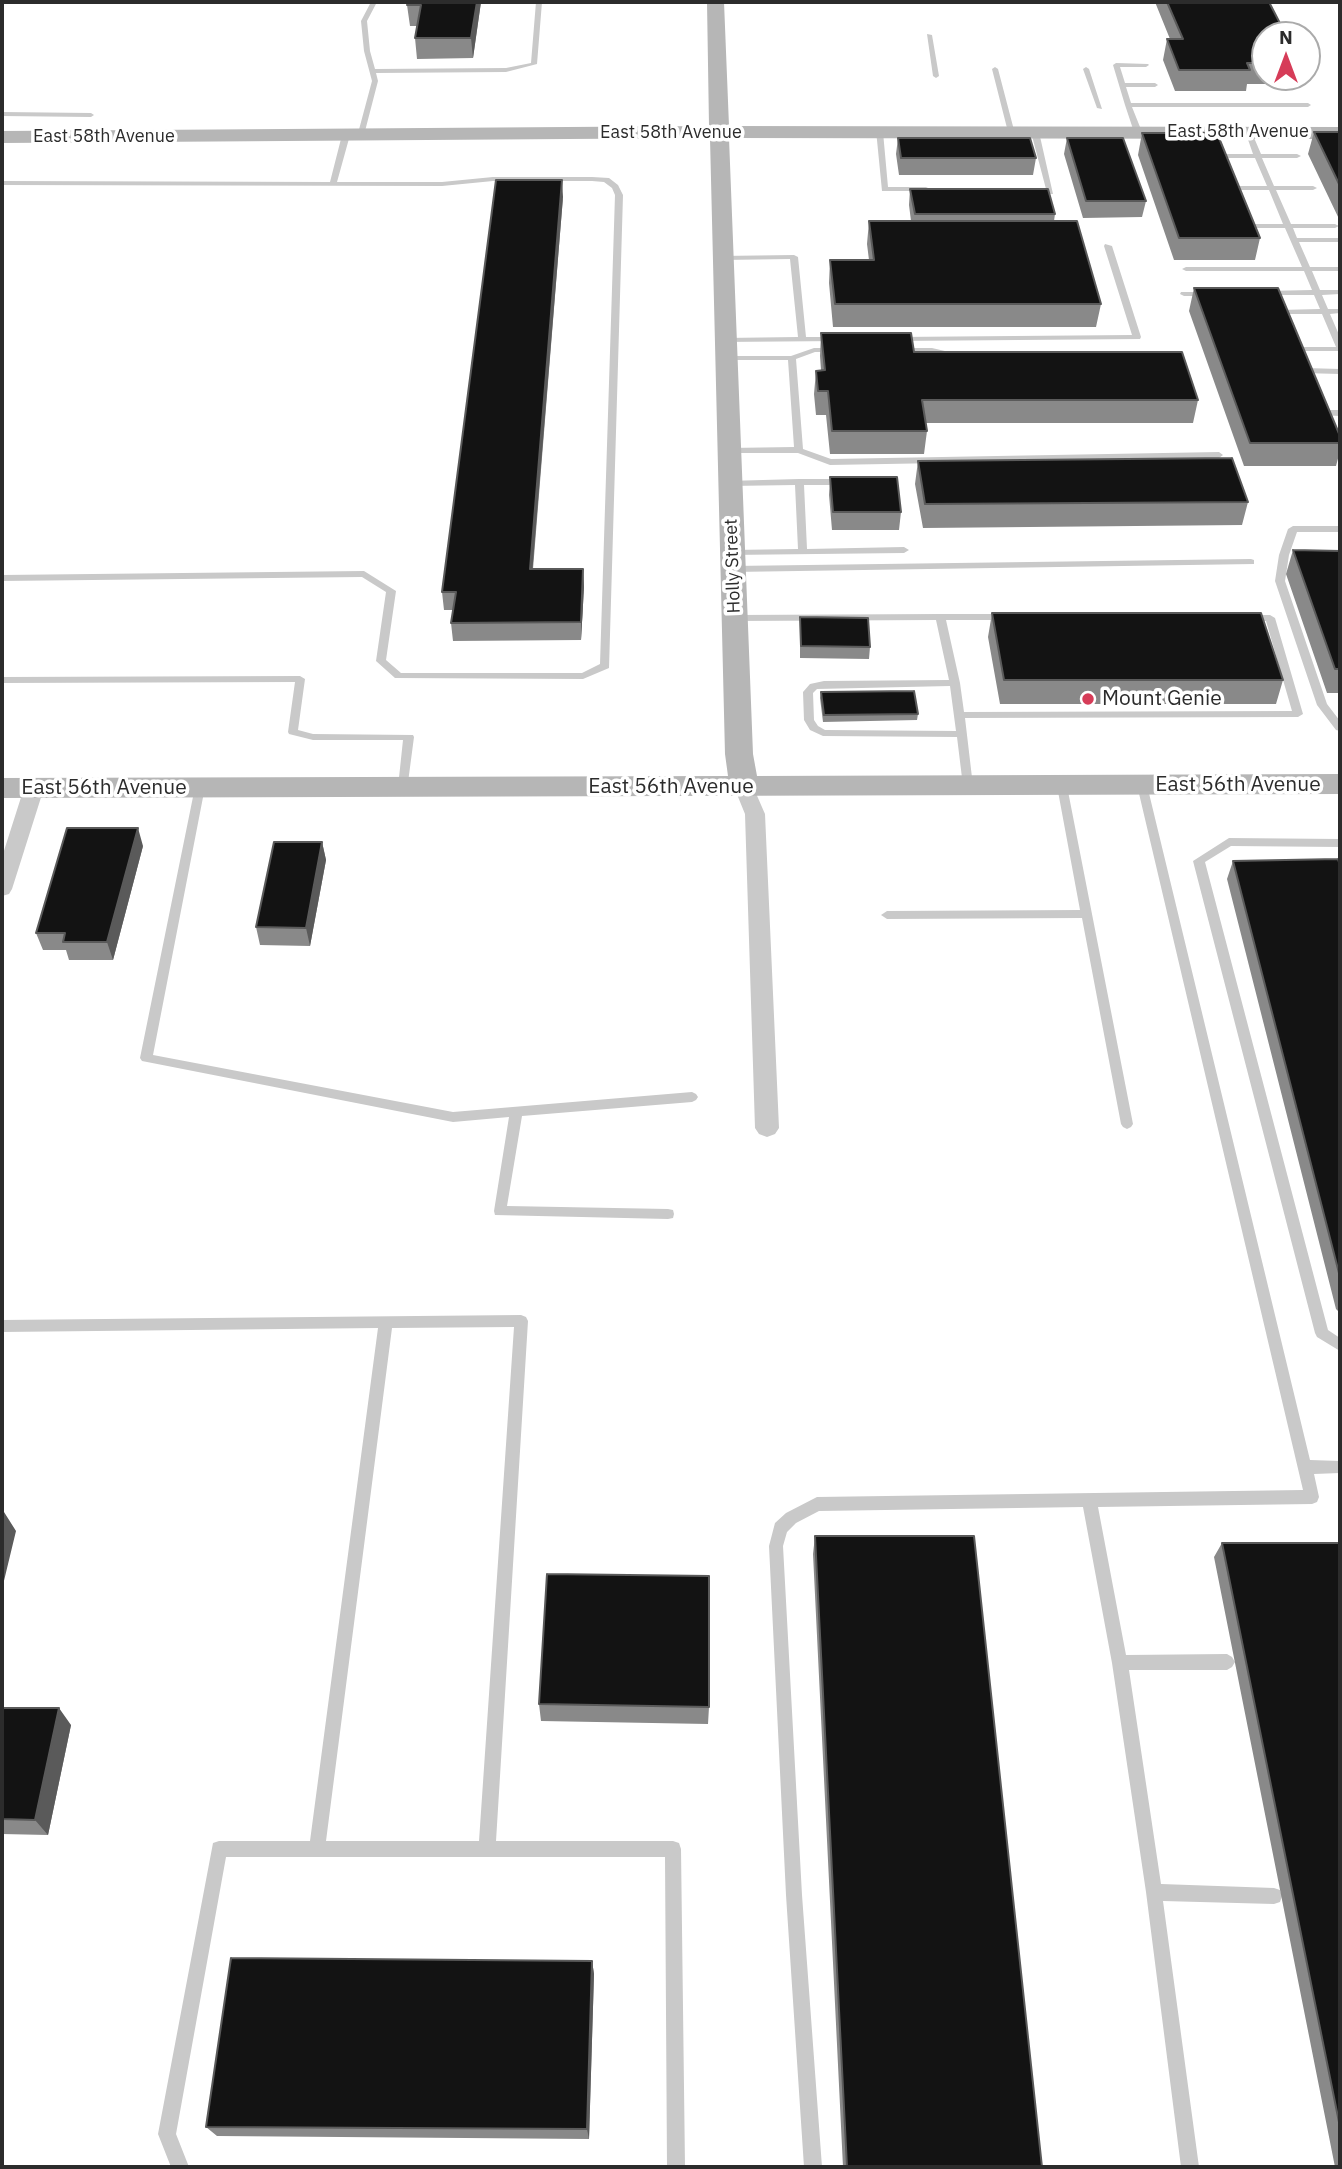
<!DOCTYPE html>
<html>
<head>
<meta charset="utf-8">
<style>
  body { margin:0 }
  #map { position:relative; width:1342px; height:2169px; overflow:hidden; background:#fff; font-family:"IBM Plex Sans",sans-serif }
  canvas { display:block }
  .frame { position:absolute; inset:0; border:4px solid #2c2c2c; pointer-events:none }
  .north { position:absolute; left:1251px; top:21px; width:70px; height:70px; box-sizing:border-box; background:#fff; border:2px solid #ababab; border-radius:50%; rotate:0deg; font-size:19px; font-weight:700; line-height:28px; text-align:center; color:#2c2c2c }
  .north::after { content:''; display:block; margin:auto; width:24px; height:32px; background:#d63c58; clip-path:polygon(50% 0,100% 100%,50% 72%,0 100%) }
</style>
</head>
<body>
<div id="map">
<canvas width="1342" height="2169"></canvas>
<div class="frame"></div>
<div class="north">N</div>
</div>
<script>
const context = document.querySelector('canvas').getContext('2d');
context.lineJoin = 'round';
function poly(rows) {
  const path = new Path2D();
  for (const r of rows) {
    path.moveTo(r[0], r[1]);
    for (let i = 2; i < r.length; i += 2) path.lineTo(r[i], r[i + 1]);
  }
  return path;
}
function paint(path, color) {
  context.fillStyle = color;
  context.fill(path, 'evenodd');
}
function strokePath(path, color, width, dash) {
  context.strokeStyle = color;
  context.lineWidth = width;
  context.lineCap = dash ? 'butt' : 'round';
  context.setLineDash(dash || []);
  context.stroke(path);
}
function drawText(font, color, halo, rows, align = 'center') {
  context.font = font + ' "IBM Plex Sans",sans-serif';
  context.lineWidth = 7;
  context.setLineDash([]);
  context.textBaseline = 'middle';
  context.strokeStyle = halo;
  context.fillStyle = color;
  for (const [text, x, y, turn = 0] of rows) {
    context.save();
    context.translate(x, y);
    context.rotate((+turn || 0) * Math.PI / 180);
    context.textAlign = isNaN(turn) ? turn : align;
    if (halo) context.strokeText(text, 0, 0);
    context.fillText(text, 0, 0);
    context.restore();
  }
}
const lane = poly([
  [371,2,377,2,367,21,370,51,375,69,506,68,531,63,536,2,542,2,537,64,506,72,376,73,378,81,364,135,357,137,372,81,364,51,361,21,371,2],
  [844,2,1033,2,1030,4,847,4,844,2],
  [927,34,932,35,939,76,936,78,933,76,927,34],
  [1116,63,1148,64,1149,65,1146,67,1120,67,1125,83,1155,83,1158,85,1155,87,1126,87,1131,103,1308,103,1311,105,1308,107,1132,107,1142,132,1138,134,1134,132,1125,105,1113,65,1116,63],
  [995,67,998,69,1015,134,1008,132,992,69,995,67],
  [1086,67,1089,69,1102,109,1097,108,1083,69,1086,67],
  [2,112,91,113,94,115,91,117,2,116,2,112],
  [876,130,883,132,888,187,926,187,930,189,929,191,882,191,876,130],
  [1035,130,1039,132,1053,194,1035,193,1031,191,1035,189,1046,189,1031,132,1035,130],
  [1245,131,1252,133,1261,154,1297,154,1301,156,1297,158,1262,158,1274,186,1313,186,1317,188,1313,190,1276,190,1291,224,1335,224,1339,226,1335,228,1293,228,1297,238,1340,238,1340,242,1299,242,1310,267,1340,267,1340,271,1312,271,1320,290,1340,290,1340,294,1322,295,1328,309,1340,309,1340,313,1330,314,1340,337,1340,351,1293,351,1289,349,1293,347,1336,347,1322,314,1279,314,1275,312,1279,310,1320,309,1314,295,1265,295,1261,293,1265,291,1312,290,1304,271,1186,271,1182,269,1186,267,1302,267,1285,228,1248,228,1244,226,1248,224,1283,224,1269,190,1231,190,1227,188,1231,186,1267,186,1255,158,1218,158,1214,156,1218,154,1253,154,1245,131],
  [346,133,350,135,337,182,442,182,493,177,592,177,609,178,618,185,623,195,609,668,583,679,395,678,376,661,386,592,362,577,2,581,2,575,364,571,396,591,386,660,401,673,582,673,600,664,615,195,612,188,604,182,592,181,493,181,442,186,2,185,2,181,330,182,342,135,346,133],
  [1105,244,1112,246,1141,337,1140,339,897,341,893,339,897,337,1132,335,1104,246,1105,244],
  [794,255,798,257,806,337,840,337,840,341,722,342,721,340,725,338,798,337,790,259,723,260,720,260,720,256,794,255],
  [1181,292,1208,292,1212,294,1208,296,1184,296,1180,294,1181,292],
  [814,348,836,348,840,350,836,352,815,352,796,359,803,449,831,459,1219,452,1223,455,1219,458,830,465,798,453,726,453,726,449,729,448,794,447,788,360,723,360,723,356,791,356,814,348],
  [896,348,932,348,962,355,958,357,932,352,899,352,895,350,896,348],
  [1305,368,1340,369,1340,374,1302,373,1302,369,1305,368],
  [1321,410,1340,410,1340,416,1318,415,1317,413,1321,410],
  [799,479,845,479,849,482,845,485,804,485,807,549,904,547,909,550,904,553,729,555,727,553,732,550,798,549,795,485,730,486,726,483,727,481,799,479],
  [1293,526,1340,526,1340,532,1297,532,1289,555,1285,581,1327,704,1340,721,1340,731,1336,730,1317,705,1275,581,1279,555,1288,529,1293,526],
  [1251,559,1254,560,1254,564,733,572,728,569,733,566,1251,559],
  [940,614,1007,614,1012,617,1007,620,946,620,960,683,964,712,1292,711,1266,621,1249,621,1244,618,1249,615,1270,615,1275,618,1303,714,1298,717,965,718,973,786,968,790,963,786,957,737,823,736,810,730,804,720,803,692,810,684,824,681,949,680,936,620,735,621,730,618,735,615,940,614],
  [950,686,956,731,825,730,818,726,814,720,813,693,817,689,950,686],
  [300,676,305,679,298,730,313,734,413,735,414,737,407,790,403,791,398,787,403,740,313,740,289,734,288,732,295,682,2,683,2,677,300,676],
  [1142,781,1147,785,1310,1460,1340,1461,1340,1473,1314,1474,1319,1497,1317,1502,1312,1504,1098,1507,1126,1655,1227,1654,1232,1657,1235,1662,1232,1667,1227,1670,1129,1670,1161,1884,1274,1888,1280,1890,1282,1896,1280,1902,1274,1904,1163,1901,1199,2167,1181,2167,1146,1892,1112,1663,1083,1507,819,1511,796,1523,787,1532,783,1546,802,1895,822,2167,804,2167,786,1895,769,1546,775,1523,786,1513,817,1497,1303,1490,1137,785,1142,781],
  [1062,782,1067,786,1133,1124,1131,1127,1127,1129,1123,1127,1121,1124,1082,918,887,919,881,915,887,911,1080,910,1057,786,1062,782],
  [200,783,205,787,153,1055,453,1112,692,1092,696,1094,698,1097,696,1100,692,1102,522,1116,507,1206,668,1209,673,1210,674,1214,673,1218,668,1219,495,1215,494,1211,509,1117,453,1122,142,1061,140,1058,195,787,200,783],
  [1229,838,1340,839,1340,847,1231,846,1205,862,1328,1330,1340,1338,1340,1351,1317,1337,1315,1333,1193,861,1229,838],
  [521,1315,526,1317,528,1321,496,1841,673,1841,679,1843,681,1849,685,2167,667,2167,665,1857,226,1857,176,2134,189,2167,171,2167,158,2134,213,1843,219,1841,310,1841,378,1328,2,1332,2,1320,521,1315],
  [514,1327,479,1841,326,1841,392,1328,514,1327]
]);
const street = poly([
  [744,780,751,782,765,814,779,1128,775,1134,767,1137,759,1134,755,1128,745,814,734,787,737,782,744,780],
  [34,781,41,783,44,788,12,889,9,894,2,896,2,857,24,788,27,783,34,781]
]);
const secondary = poly([
  [707,2,724,2,729,126,1340,127,1340,139,729,138,753,754,757,776,1340,774,1340,794,2,798,2,778,728,776,725,754,710,138,2,143,2,131,709,126,707,2]
]);
const wall = poly([
  [408,2,481,2,473,58,417,59,415,38,417,26,410,26,407,5],
  [1155,2,1269,2,1265,35,1265,77,1297,77,1295,84,1247,84,1246,91,1175,91,1163,60,1167,39,1170,39],
  [1314,132,1340,132,1340,221,1308,154],
  [1142,133,1260,238,1255,260,1174,260,1138,155],
  [898,138,1036,158,1033,175,899,175,896,154],
  [1067,138,1146,201,1142,217,1083,218,1064,154],
  [910,189,1055,214,1054,221,1101,304,1096,327,833,327,829,283,830,260,869,260,867,244,869,221,911,221,909,205],
  [563,197,533,569,583,569,584,587,581,640,453,641,451,623,453,610,444,610,442,592],
  [1194,288,1340,436,1340,451,1336,466,1244,466,1189,311],
  [821,333,914,352,1198,400,1193,423,925,423,927,431,924,454,830,454,826,415,816,415,814,394,816,371,821,370,820,356],
  [918,461,1248,502,1242,525,923,528,915,484],
  [830,477,901,512,899,530,832,530,829,495],
  [1293,550,1340,551,1340,693,1327,693,1286,574],
  [992,613,1283,680,1276,704,1000,704,988,637],
  [800,617,870,647,869,659,800,658],
  [821,692,918,714,917,720,823,722,820,698],
  [322,842,326,860,310,946,260,945,256,927],
  [143,846,113,960,69,960,66,950,43,950,36,933],
  [1233,861,1340,866,1340,1313,1336,1309,1227,879],
  [815,1536,1042,2167,843,2167,813,1554],
  [1222,1543,1340,1543,1340,2167,1335,2167,1214,1557],
  [539,1704,709,1707,708,1724,541,1721],
  [2,1708,71,1725,48,1835,2,1834],
  [592,1961,594,1974,589,2139,217,2136,206,2127]
]);
const shadedWall = poly([
  [477,2,481,2,473,58,471,38],
  [562,180,563,197,531,587,530,569],
  [583,569,584,587,581,640,581,622],
  [138,828,143,846,113,960,107,942],
  [322,842,326,860,310,946,306,928],
  [4,1512,16,1531,2,1589,2,1521],
  [59,1708,71,1725,48,1835,35,1820],
  [592,1961,594,1974,589,2139,587,2129]
]);
const building = poly([
  [408,2,477,2,471,38,415,38,421,5,407,5,408,2],
  [1167,2,1269,2,1286,35,1265,35,1265,63,1247,63,1250,70,1179,70,1167,39,1183,39,1167,2],
  [1314,132,1340,132,1340,186,1314,132],
  [1142,133,1217,133,1260,238,1179,238,1142,133],
  [898,138,1030,138,1036,158,901,158,898,138],
  [1067,138,1123,138,1146,201,1086,201,1067,138],
  [496,180,562,180,530,569,583,569,581,622,451,623,456,592,442,592,496,180],
  [910,189,1048,189,1055,214,915,214,910,189],
  [869,221,1077,221,1101,304,835,304,830,260,874,260,869,221],
  [1194,288,1278,288,1340,436,1340,443,1250,443,1194,288],
  [821,333,911,333,914,352,1182,352,1198,400,922,400,927,431,832,431,828,391,818,391,816,371,825,370,821,333],
  [1232,458,1248,502,925,504,918,461,1232,458],
  [830,477,897,477,901,512,833,512,830,477],
  [1293,550,1340,551,1340,669,1335,669,1293,550],
  [992,613,1261,613,1283,680,1004,680,992,613],
  [800,617,868,618,870,647,801,646,800,617],
  [914,691,918,714,824,715,821,692,914,691],
  [67,828,138,828,107,942,63,942,65,933,36,933,67,828],
  [274,842,322,842,306,928,256,927,274,842],
  [1338,859,1340,866,1340,1277,1233,861,1338,859],
  [815,1536,974,1536,1042,2167,847,2167,815,1536],
  [1222,1543,1340,1543,1340,2127,1222,1543],
  [547,1574,709,1576,709,1707,539,1704,547,1574],
  [2,1708,59,1708,35,1820,2,1819,2,1708],
  [231,1958,592,1961,587,2129,206,2127,231,1958]
]);
const markers = [
  [1088,699,7,"#d63c58"]
];
const farStreetnames = [
  ["East 58th Avenue",1238,132],
  ["East 58th Avenue",671,133],
  ["East 58th Avenue",104,137],
  ["Holly Street",733,566,-92]
];
const poiNames = [
  ["Mount Genie",1102,699]
];
const streetNames = [
  ["East 56th Avenue",1238,785],
  ["East 56th Avenue",671,787],
  ["East 56th Avenue",104,788]
];
paint(lane, '#c9c9c9');
paint(street, '#c9c9c9');
paint(secondary, '#b6b6b6');
paint(wall, '#898989');
paint(shadedWall, '#5a5a5a');
paint(building, '#131313');
strokePath(building, '#5a5a5a', 2);
for (const [x, y, r, color] of markers) {
  const dot = new Path2D();
  dot.arc(x, y, r, 0, 2 * Math.PI);
  context.fillStyle = color;
  context.fill(dot);
  strokePath(dot, '#fff', 2.5);
}
drawText('18px', '#2c2c2c', '#fff', farStreetnames);
drawText('21px', '#2c2c2c', '#fff', poiNames, 'left');
drawText('21px', '#2c2c2c', '#fff', streetNames);
</script>
</body>
</html>
